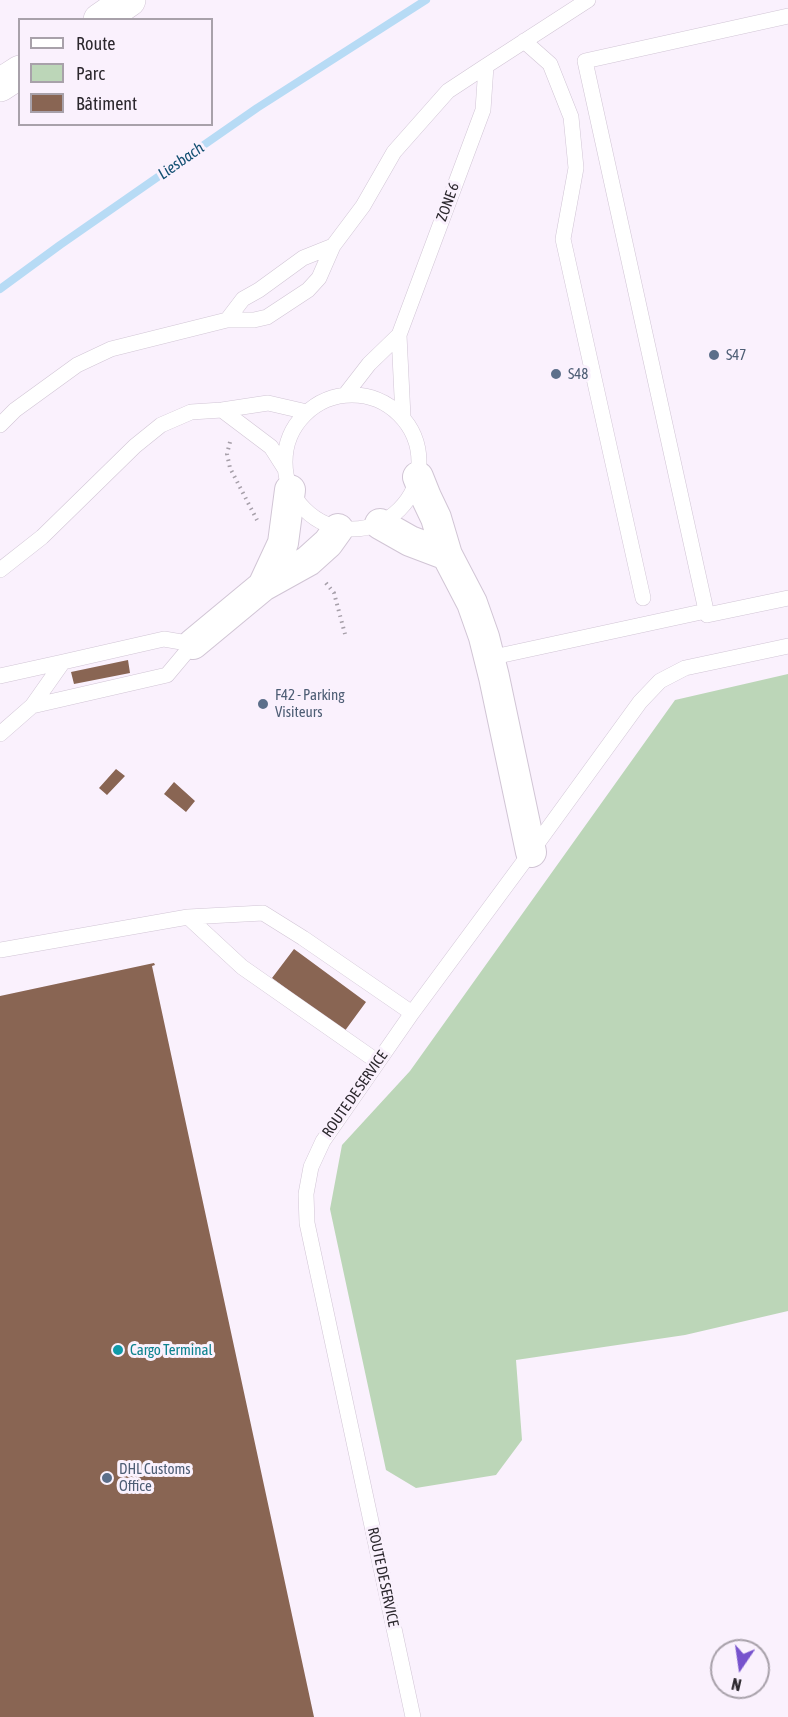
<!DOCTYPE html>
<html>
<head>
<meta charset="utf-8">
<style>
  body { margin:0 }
  #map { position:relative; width:788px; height:1717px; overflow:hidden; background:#faf1fd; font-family:"Asap Condensed",sans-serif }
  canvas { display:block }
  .legend { position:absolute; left:18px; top:18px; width:195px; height:108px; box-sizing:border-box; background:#faf1fd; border:2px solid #a8a1aa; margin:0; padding:8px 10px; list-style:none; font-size:18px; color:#2c282e }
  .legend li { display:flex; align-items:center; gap:12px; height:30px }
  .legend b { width:30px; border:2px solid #a8a1aa }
  .north { position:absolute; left:710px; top:1639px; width:60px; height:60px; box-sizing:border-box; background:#faf1fd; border:2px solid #a8a1aa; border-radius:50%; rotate:193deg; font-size:16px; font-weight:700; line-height:24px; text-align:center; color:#2c282e }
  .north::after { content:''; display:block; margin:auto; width:21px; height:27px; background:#7753cd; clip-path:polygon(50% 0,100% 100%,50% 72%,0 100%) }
</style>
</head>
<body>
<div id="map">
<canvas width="788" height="1717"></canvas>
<ul class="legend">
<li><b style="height:8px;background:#fff"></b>Route</li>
<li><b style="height:16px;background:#bcd6b8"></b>Parc</li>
<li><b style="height:16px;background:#896553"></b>Bâtiment</li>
</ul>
<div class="north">N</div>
</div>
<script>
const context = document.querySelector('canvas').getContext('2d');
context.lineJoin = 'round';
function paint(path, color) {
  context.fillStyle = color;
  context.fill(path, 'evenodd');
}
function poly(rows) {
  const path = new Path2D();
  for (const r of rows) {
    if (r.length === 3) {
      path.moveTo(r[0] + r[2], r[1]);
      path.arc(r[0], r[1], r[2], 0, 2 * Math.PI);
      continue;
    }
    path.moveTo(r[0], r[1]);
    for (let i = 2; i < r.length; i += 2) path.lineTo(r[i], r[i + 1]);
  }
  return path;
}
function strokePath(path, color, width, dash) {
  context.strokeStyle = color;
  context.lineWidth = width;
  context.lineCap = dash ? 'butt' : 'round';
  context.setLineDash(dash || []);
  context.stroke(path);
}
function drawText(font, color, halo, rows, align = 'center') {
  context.font = font + ' "Asap Condensed",sans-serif';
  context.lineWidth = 6;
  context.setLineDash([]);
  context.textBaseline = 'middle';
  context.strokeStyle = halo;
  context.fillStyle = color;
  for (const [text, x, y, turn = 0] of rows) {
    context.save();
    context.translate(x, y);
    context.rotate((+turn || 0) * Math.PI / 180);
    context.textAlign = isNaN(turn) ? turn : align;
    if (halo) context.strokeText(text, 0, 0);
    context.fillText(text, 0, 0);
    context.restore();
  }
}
const green = poly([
  [788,674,788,1311,685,1335,516,1360,522,1440,496,1475,416,1488,386,1470,330,1209,342,1145,410,1071,675,700]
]);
const stream = poly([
  [0,289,60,245,257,108,426,0]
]);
const building = poly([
  [128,660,130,673,74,684,71,672],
  [116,769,125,776,107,795,99,788],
  [174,782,195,801,186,812,164,794],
  [294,949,366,1002,344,1032,272,978],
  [154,963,155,965,152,966,314,1717,0,1717,0,996]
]);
const path = poly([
  [230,442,227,454,230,468,257,520],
  [326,583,334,593,345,634]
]);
const service = poly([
  [788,16,585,61,707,615,788,598],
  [524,41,550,64,571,117,576,168,563,239,643,598],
  [227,320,243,299,259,290,303,258,333,246],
  [352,462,67],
  [345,395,369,364,399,335],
  [222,410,271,447,285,469],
  [403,417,399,335,483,110,486,66,588,0],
  [0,425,15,410,77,365,111,349,227,320,254,320,267,317,308,290,319,278,333,246,363,206,394,152,448,91,486,66],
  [0,570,42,537,135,446,161,425,191,412,222,410,268,403,307,412],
  [489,658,706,611],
  [0,676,63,662],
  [0,734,32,706,63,662,164,639,193,644,167,675,32,706],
  [188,917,242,967,378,1062],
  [0,950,188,917,263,913,303,938,412,1013],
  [413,1717,307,1223,306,1194,311,1167,323,1141,412,1013,531,852,640,702,660,681,685,668,788,646]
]);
const minor = poly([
  [418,477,426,497,436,518,447,555,472,603,484,637,494,677,531,852],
  [380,524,410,541,447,555],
  [263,586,283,543,290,490],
  [193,644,263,586,308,561,328,543,338,529]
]);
const primary = poly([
  [100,20,129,0],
  [0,85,20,72]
]);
const markers = [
  [714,355,6,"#5c6f8a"],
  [556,374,6,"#5c6f8a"],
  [263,704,6,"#5c6f8a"],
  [118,1350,6,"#0f9aa8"],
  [107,1478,6,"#5c6f8a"]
];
const streetNames = [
  ["ZONE 6",448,202,-70],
  ["ROUTE DE SERVICE",355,1094,-55],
  ["ROUTE DE SERVICE",383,1577,78]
];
const serviceNames = [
  ["S47",726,355],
  ["S48",568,374],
  ["F42 - Parking",275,695],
  ["Visiteurs",275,712],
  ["DHL Customs",119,1469],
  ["Office",119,1486]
];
const cultureNames = [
  ["Cargo Terminal",130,1350]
];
const waterNames = [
  ["Liesbach",181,161,-35]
];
paint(green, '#bcd6b8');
strokePath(stream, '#b7dbf5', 8);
paint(building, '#896553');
strokePath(service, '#d1c5d5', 16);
strokePath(minor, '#d1c5d5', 32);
strokePath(primary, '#d1c5d5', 34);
strokePath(path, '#a69fa9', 4, [1.5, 4.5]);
strokePath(service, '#fff', 15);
strokePath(minor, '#fff', 30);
strokePath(primary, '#fff', 33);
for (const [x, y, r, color] of markers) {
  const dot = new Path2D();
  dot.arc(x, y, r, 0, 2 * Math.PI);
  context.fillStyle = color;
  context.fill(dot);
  strokePath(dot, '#faf1fd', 2);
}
drawText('15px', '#2c282e', '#faf1fd', streetNames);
drawText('15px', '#4e5e75', '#faf1fd', serviceNames, 'left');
drawText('15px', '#0d838f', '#faf1fd', cultureNames, 'left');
drawText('italic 16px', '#124f72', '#faf1fd', waterNames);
</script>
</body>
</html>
